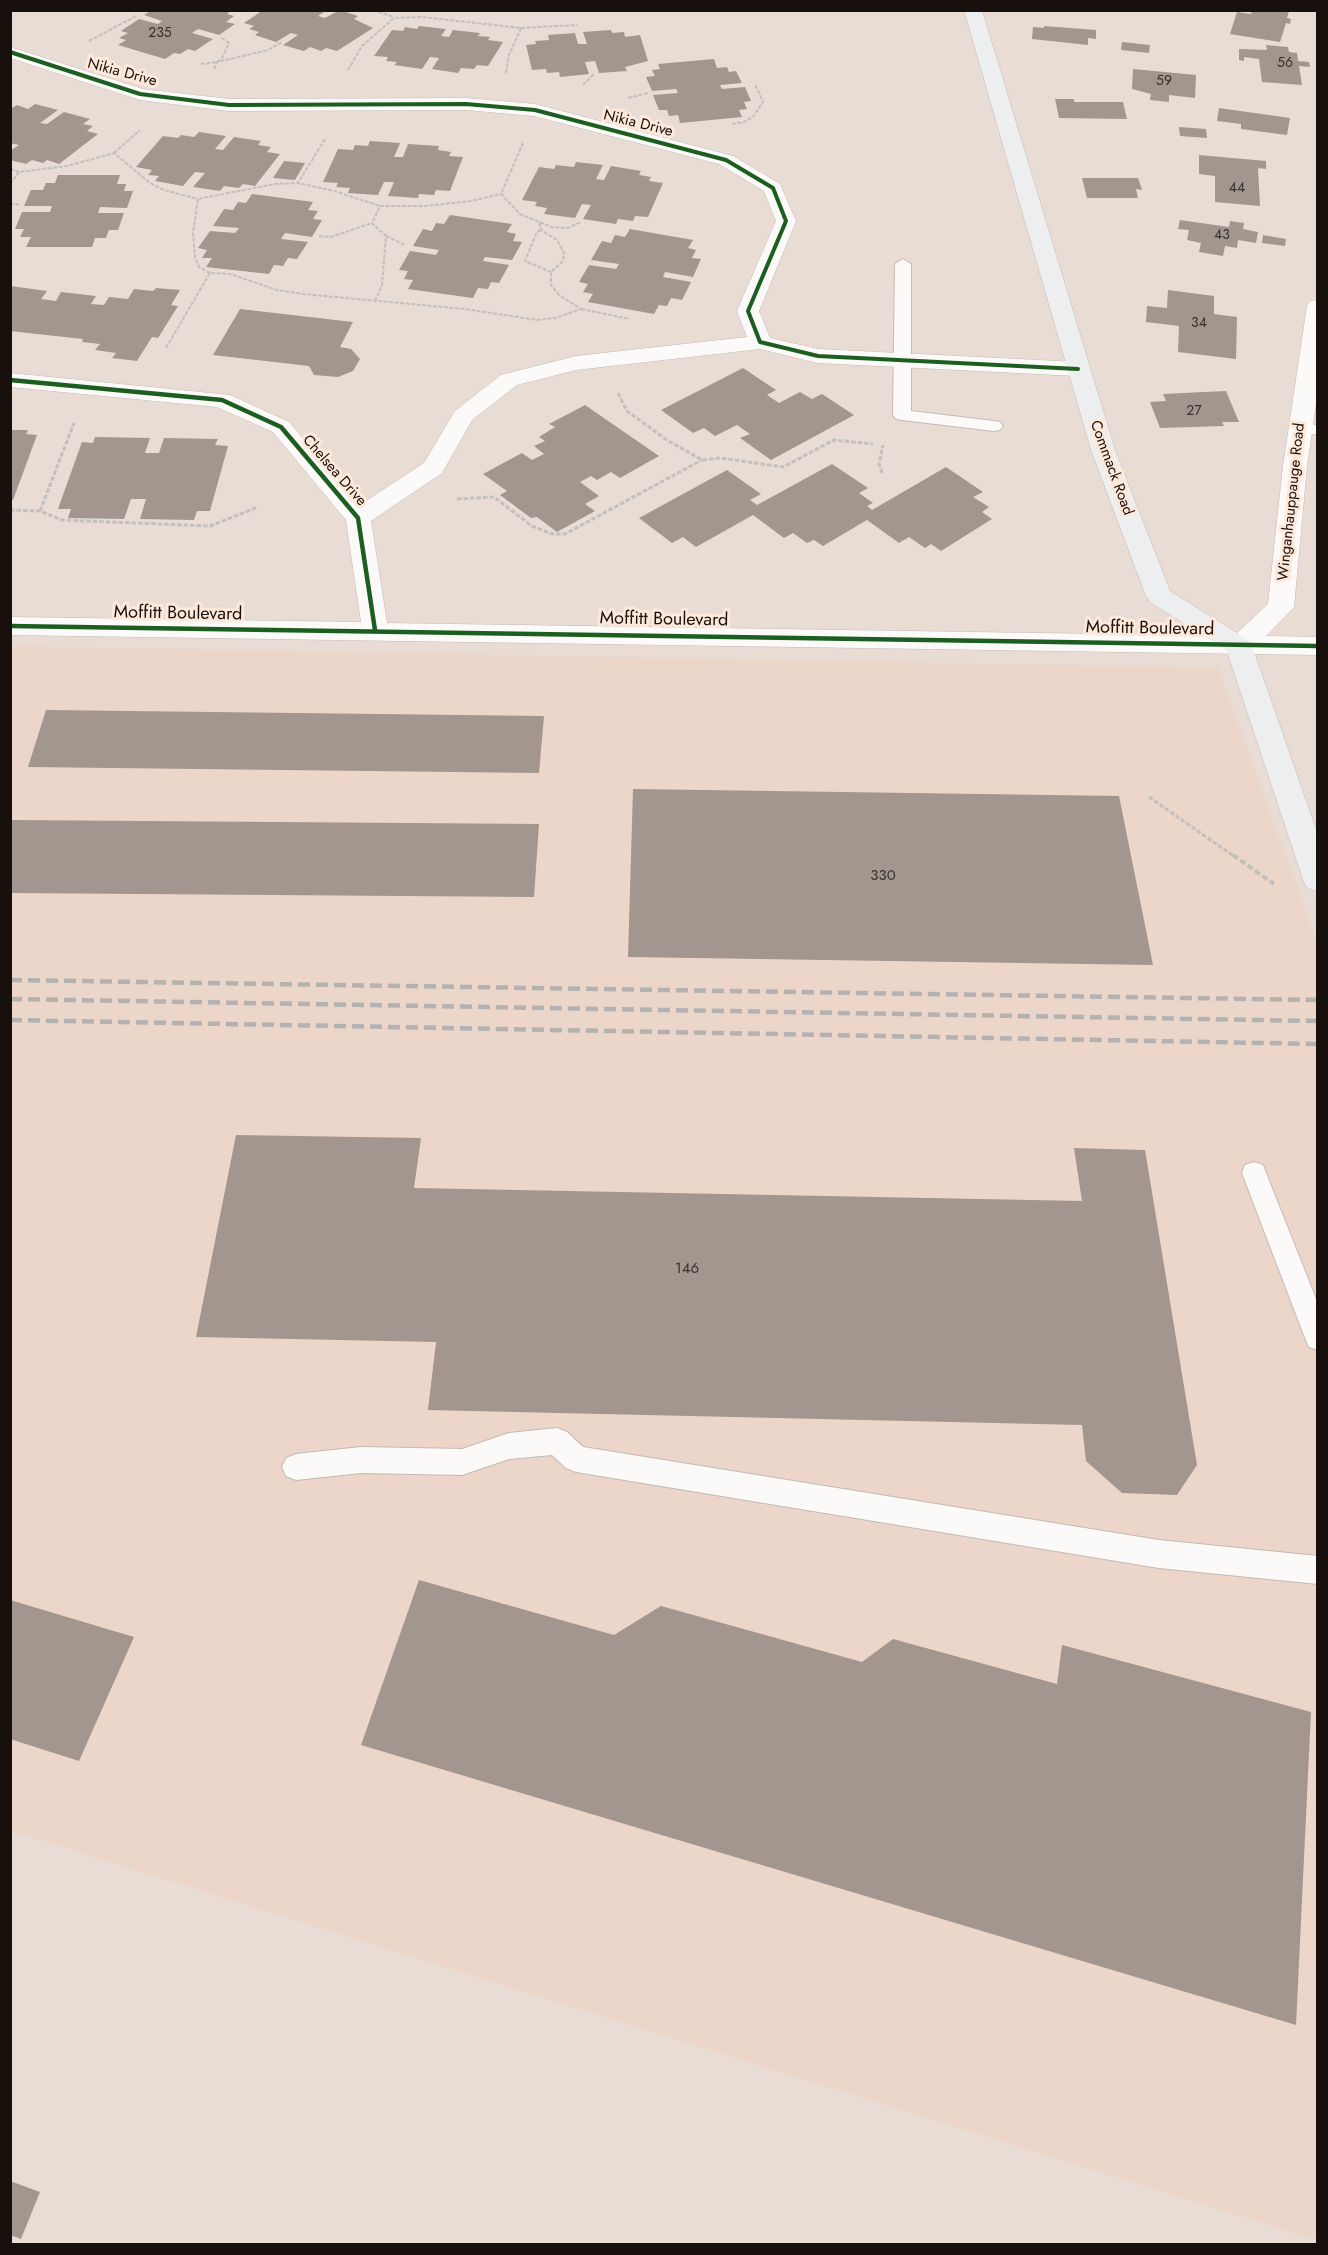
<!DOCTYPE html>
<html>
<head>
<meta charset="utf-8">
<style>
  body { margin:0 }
  #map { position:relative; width:1328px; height:2255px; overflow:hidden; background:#e9dcd5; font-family:Jost,sans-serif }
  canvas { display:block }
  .frame { position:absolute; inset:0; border:12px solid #18100c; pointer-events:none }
</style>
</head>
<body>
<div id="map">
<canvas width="1328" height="2255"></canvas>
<div class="frame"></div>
</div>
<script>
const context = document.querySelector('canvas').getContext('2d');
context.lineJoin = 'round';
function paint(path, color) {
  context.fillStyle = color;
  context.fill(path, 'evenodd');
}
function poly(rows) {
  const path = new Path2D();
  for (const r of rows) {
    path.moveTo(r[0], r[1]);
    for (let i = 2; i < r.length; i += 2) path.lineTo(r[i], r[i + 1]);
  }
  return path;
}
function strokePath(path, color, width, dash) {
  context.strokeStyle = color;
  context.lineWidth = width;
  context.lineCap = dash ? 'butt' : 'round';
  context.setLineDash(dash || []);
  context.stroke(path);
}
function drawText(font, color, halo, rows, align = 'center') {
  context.font = font + ' Jost,sans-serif';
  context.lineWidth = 6;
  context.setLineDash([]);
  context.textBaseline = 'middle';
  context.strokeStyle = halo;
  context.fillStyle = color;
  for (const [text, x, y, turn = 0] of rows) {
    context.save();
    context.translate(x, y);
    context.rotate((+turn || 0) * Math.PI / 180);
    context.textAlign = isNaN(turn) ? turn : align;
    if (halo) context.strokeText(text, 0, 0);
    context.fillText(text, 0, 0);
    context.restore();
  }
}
const built = poly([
  [11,646,1218,668,1317,942,1317,2240,11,1831]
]);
const building = poly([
  [152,10,232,10,227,14,234,16,226,22,235,24,219,35,198,29,192,33,213,39,195,51,188,49,180,54,174,53,165,59,118,45,126,40,119,38,128,33,121,31,139,19,158,24,162,21,144,15],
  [263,10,327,10,318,16,325,18,340,10,358,16,354,19,373,28,337,51,326,48,321,51,310,47,304,51,283,45,298,35,291,33,276,42,255,35,259,32,249,29,254,26,244,23],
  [1252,10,1289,11,1287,18,1291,19,1290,24,1286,23,1280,42,1230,34,1237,12,1251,14],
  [419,26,446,29,441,36,449,37,453,30,480,33,478,36,490,37,488,40,503,42,488,66,477,65,474,69,461,68,458,73,432,69,439,58,430,57,422,69,394,65,397,62,386,61,388,57,374,56,392,30,403,31,405,27,417,29],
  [1044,26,1096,30,1096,39,1088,38,1088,45,1032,39,1033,27,1044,28],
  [611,30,612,33,624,32,625,37,640,35,648,61,625,67,627,71,599,73,595,61,585,62,589,74,560,77,559,72,547,73,546,69,532,70,526,45,536,44,535,41,549,40,548,35,575,33,578,44,587,44,583,32],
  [1122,42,1150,45,1149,53,1121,50],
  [1266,45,1288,47,1289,52,1297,53,1298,61,1309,62,1310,67,1299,66,1302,85,1262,82,1259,59,1244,57,1244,61,1239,60,1239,49,1267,50],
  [714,59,717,68,727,67,729,72,736,71,742,83,720,85,722,89,745,87,751,101,744,102,747,109,739,110,742,117,680,123,678,115,669,116,667,110,659,110,653,95,678,93,676,89,652,91,646,77,655,76,652,70,660,69,658,64],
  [1133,69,1196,75,1195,98,1169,95,1169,102,1150,100,1151,94,1132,89],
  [1055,99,1074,99,1074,102,1123,102,1127,119,1059,118],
  [35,104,58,110,40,123,47,124,64,112,90,119,83,124,93,126,87,131,98,134,59,164,47,160,43,163,32,160,26,164,10,160,10,151,19,145,10,143,10,109,17,105,28,109],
  [1219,108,1290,118,1287,135,1241,129,1241,124,1217,121],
  [1179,127,1206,129,1207,138,1180,136],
  [199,132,226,136,215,149,223,150,234,137,261,141,258,145,271,147,267,152,280,154,255,186,243,184,239,188,224,186,220,191,193,187,205,173,195,172,183,186,155,181,159,176,148,175,152,170,136,167,163,136,178,138,181,135,194,137],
  [370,141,400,143,394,157,403,157,408,144,439,146,438,150,451,152,449,156,463,157,450,191,436,190,434,195,419,194,418,198,388,196,394,182,384,182,378,195,348,193,350,188,336,187,338,183,323,182,338,149,353,150,355,145,368,146],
  [1199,155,1266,161,1266,169,1258,168,1260,206,1215,202,1215,176,1199,174],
  [284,161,305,163,295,180,273,178],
  [576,162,603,165,596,179,604,180,611,166,641,171,639,175,651,177,649,181,663,183,648,217,635,216,633,221,618,219,616,224,583,219,591,205,582,204,575,218,544,214,547,208,535,206,537,202,522,200,539,167,554,169,556,165,574,167],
  [58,175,120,175,117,184,126,184,124,191,133,191,127,208,100,207,98,213,124,213,118,230,109,230,106,238,95,238,92,247,26,247,31,237,20,237,24,229,15,229,22,212,50,212,52,206,24,206,31,190,43,190,46,183,55,183],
  [1082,178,1138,178,1142,190,1136,189,1138,198,1087,198],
  [252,194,313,202,308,210,318,211,313,219,322,220,312,237,285,233,281,239,308,242,297,259,288,258,283,266,274,265,269,274,206,267,212,258,202,258,207,250,198,248,210,231,235,233,239,228,213,226,224,209,233,210,238,202,246,203],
  [450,215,512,224,507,232,516,234,513,241,522,242,512,260,485,257,483,261,509,265,499,283,491,282,488,289,478,288,473,298,408,289,413,280,404,279,408,271,399,270,410,251,436,255,439,250,413,246,423,229,432,231,436,223,444,224],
  [1180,220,1229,227,1230,221,1244,223,1243,229,1258,232,1256,243,1238,240,1237,248,1225,246,1223,256,1199,252,1201,243,1187,240,1189,230,1178,229],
  [630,229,693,240,688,248,696,250,692,258,701,259,693,277,665,272,663,277,691,282,682,300,671,298,667,306,659,305,654,314,588,302,593,294,583,292,588,284,579,282,589,265,616,269,619,264,591,260,602,241,611,243,615,235,625,237],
  [1263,235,1286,239,1285,246,1262,243],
  [10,286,47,291,41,299,56,301,61,292,96,296,91,304,104,305,109,297,128,299,134,289,153,291,156,288,180,290,171,305,178,306,158,338,152,337,137,361,112,358,116,353,95,350,100,344,82,342,83,339,10,331],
  [1168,290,1214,296,1214,314,1237,317,1236,359,1178,352,1179,326,1146,322,1147,306,1167,308],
  [240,309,353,322,340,347,351,349,360,359,353,371,338,377,314,375,309,366,213,355],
  [743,368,776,390,767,395,779,403,800,392,812,399,822,394,854,415,771,460,740,438,750,434,737,425,715,436,704,428,693,433,661,410],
  [1226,391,1239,422,1222,422,1224,426,1160,428,1150,402,1166,401,1163,394],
  [585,405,659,456,620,478,611,472,597,480,591,476,580,482,599,496,585,504,595,511,557,532,537,517,531,518,500,495,507,491,483,474,522,453,532,460,544,454,534,446,545,441,539,437,555,427,549,424],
  [10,430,28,430,26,434,37,435,13,500,10,500],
  [95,437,150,438,145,453,159,453,164,438,218,439,215,445,228,446,210,511,197,511,194,520,140,519,146,499,131,499,124,519,68,518,71,509,58,509,82,442,93,443],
  [832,464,868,488,859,493,873,503,867,506,872,510,946,467,983,492,973,497,989,507,982,512,992,519,941,551,931,544,925,548,909,537,899,543,867,520,823,546,814,540,807,543,793,533,784,538,753,515,696,547,683,537,672,543,639,518,727,470,761,494,750,500,757,505],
  [46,710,544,716,539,773,28,767],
  [633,789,1119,796,1153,965,628,957],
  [12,820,539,824,534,897,10,893],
  [236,1135,421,1138,414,1188,1082,1201,1074,1148,1145,1150,1197,1465,1177,1495,1122,1493,1086,1461,1082,1425,428,1410,436,1342,196,1337],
  [419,1580,614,1635,661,1606,862,1662,893,1639,1057,1684,1062,1645,1311,1712,1296,2025,361,1745],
  [10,1600,134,1637,79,1761,10,1739],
  [10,2181,40,2192,21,2239,10,2235]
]);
const pathFar2 = poly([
  [373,10,394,17],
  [89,41,138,15],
  [201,64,217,62,222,58,229,43,220,37],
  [214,69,217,62,268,50,282,42],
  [348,70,362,46,394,18,422,17,521,28,577,25],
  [506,73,509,55,521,28],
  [583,85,594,74],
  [628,98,648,93],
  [732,124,744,122,753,117,763,102,755,84],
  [325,139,298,183,334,191,380,206],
  [114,153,140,130],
  [10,169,19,172],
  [10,184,19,172,67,166,114,153,150,183,164,190,198,199],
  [10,203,20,205],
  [540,222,551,227,568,228,581,222],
  [541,230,537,232,525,261,551,272],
  [319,236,331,237,372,223],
  [386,236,405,245],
  [210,273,199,267,195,257,193,233,198,199,275,184,298,183],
  [375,301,382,285,386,236,372,223,380,206,426,206,471,201,501,194],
  [581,309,630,319],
  [166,348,210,273,230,274,277,290,303,294,465,309,537,320,555,318,581,309,559,295,551,285,551,272,563,261,564,253,557,240,541,230,539,222,520,214,501,194,523,143]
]);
const pathFar1 = poly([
  [618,393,627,411,667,440,702,460,721,458,783,467,834,440,873,444],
  [882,473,879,464,883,445],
  [457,499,494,497,532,526,552,534,565,534,702,460],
  [10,510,40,511,62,520,210,526,258,507],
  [40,511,74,423],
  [1149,797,1235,857]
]);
const path = poly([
  [1233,855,1274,884]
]);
const lane = poly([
  [903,259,911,264,911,411,994,421,1000,422,1003,426,1000,430,994,431,902,420,896,419,893,415,895,264,903,259],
  [1300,423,1318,425,1318,435,1294,432,1291,428,1294,424,1300,423],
  [1254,1162,1263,1165,1266,1173,1318,1304,1318,1350,1309,1347,1305,1338,1242,1173,1245,1165,1254,1162],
  [557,1428,567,1432,583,1447,1159,1540,1318,1556,1318,1584,1159,1568,576,1472,566,1468,552,1455,509,1459,462,1475,361,1473,296,1480,286,1476,282,1467,286,1458,296,1454,361,1447,462,1449,509,1433,557,1428]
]);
const street = poly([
  [10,47,143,89,229,99,466,98,535,104,733,156,780,184,796,221,759,311,770,338,818,349,1078,362,1086,364,1089,369,1086,374,1078,376,818,363,760,349,576,370,517,385,472,420,442,473,371,521,387,623,1234,636,1268,604,1283,466,1307,306,1310,301,1318,300,1318,390,1307,466,1294,607,1266,636,1318,637,1318,655,10,635,10,617,361,622,346,520,273,432,217,407,10,387,10,373,230,395,289,422,360,505,424,463,455,411,501,375,576,356,747,337,737,311,776,221,764,191,719,164,534,116,466,110,229,111,140,100,10,58,10,47]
]);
const secondary = poly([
  [964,10,982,10,1115,450,1170,591,1248,640,1252,646,1318,835,1318,891,1307,888,1303,880,1227,651,1150,602,1146,596,1091,450,964,10]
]);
const rail = poly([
  [10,980,1318,1000],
  [10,999,1318,1021],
  [10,1020,1318,1044]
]);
const cyclewayFar1 = poly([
  [10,52,140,94,229,105,466,104,535,110,726,160,773,188,786,221,748,311,760,342,818,356,1078,369]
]);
const cycleway = poly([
  [10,380,222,400,281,427,358,518,375,630],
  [10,626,1318,646]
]);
const farNumbernames = [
  ["235",160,34],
  ["56",1285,64],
  ["59",1164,82],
  ["44",1237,189],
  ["43",1222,236],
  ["34",1199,324],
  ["27",1194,412]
];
const farStreetnames = [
  ["Nikia Drive",122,73,15],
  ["Nikia Drive",638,124,14],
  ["Commack Road",1111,468,70],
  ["Chelsea Drive",334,471,49],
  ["Winganhauppauge Road",1292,502,-84]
];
const numberNames = [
  ["330",883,876],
  ["146",687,1269]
];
const streetNames = [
  ["Moffitt Boulevard",178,614,1],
  ["Moffitt Boulevard",664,620,1],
  ["Moffitt Boulevard",1150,629,1]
];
paint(built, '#ecd5c9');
paint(building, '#a2968f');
strokePath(lane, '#c4bab4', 2);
strokePath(street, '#c4bab4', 1);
strokePath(secondary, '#c4bab4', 1);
strokePath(pathFar2, '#c3bfbd', 2, [4, 1.5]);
strokePath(pathFar1, '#c3bfbd', 3, [4.5, 2]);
strokePath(path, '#c3bfbd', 4, [6, 3]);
paint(lane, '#fcfaf9');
paint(street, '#fcfaf9');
paint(secondary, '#eceeef');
strokePath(rail, '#b4b2b0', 4.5, [12, 6]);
strokePath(cyclewayFar1, '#1b5e20', 4);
strokePath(cycleway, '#1b5e20', 4.5);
drawText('14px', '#3a322d', null, farNumbernames);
drawText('15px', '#18100c', '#fee8da', farStreetnames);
drawText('15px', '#3a322d', null, numberNames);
drawText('18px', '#18100c', '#fee8da', streetNames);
</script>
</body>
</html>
